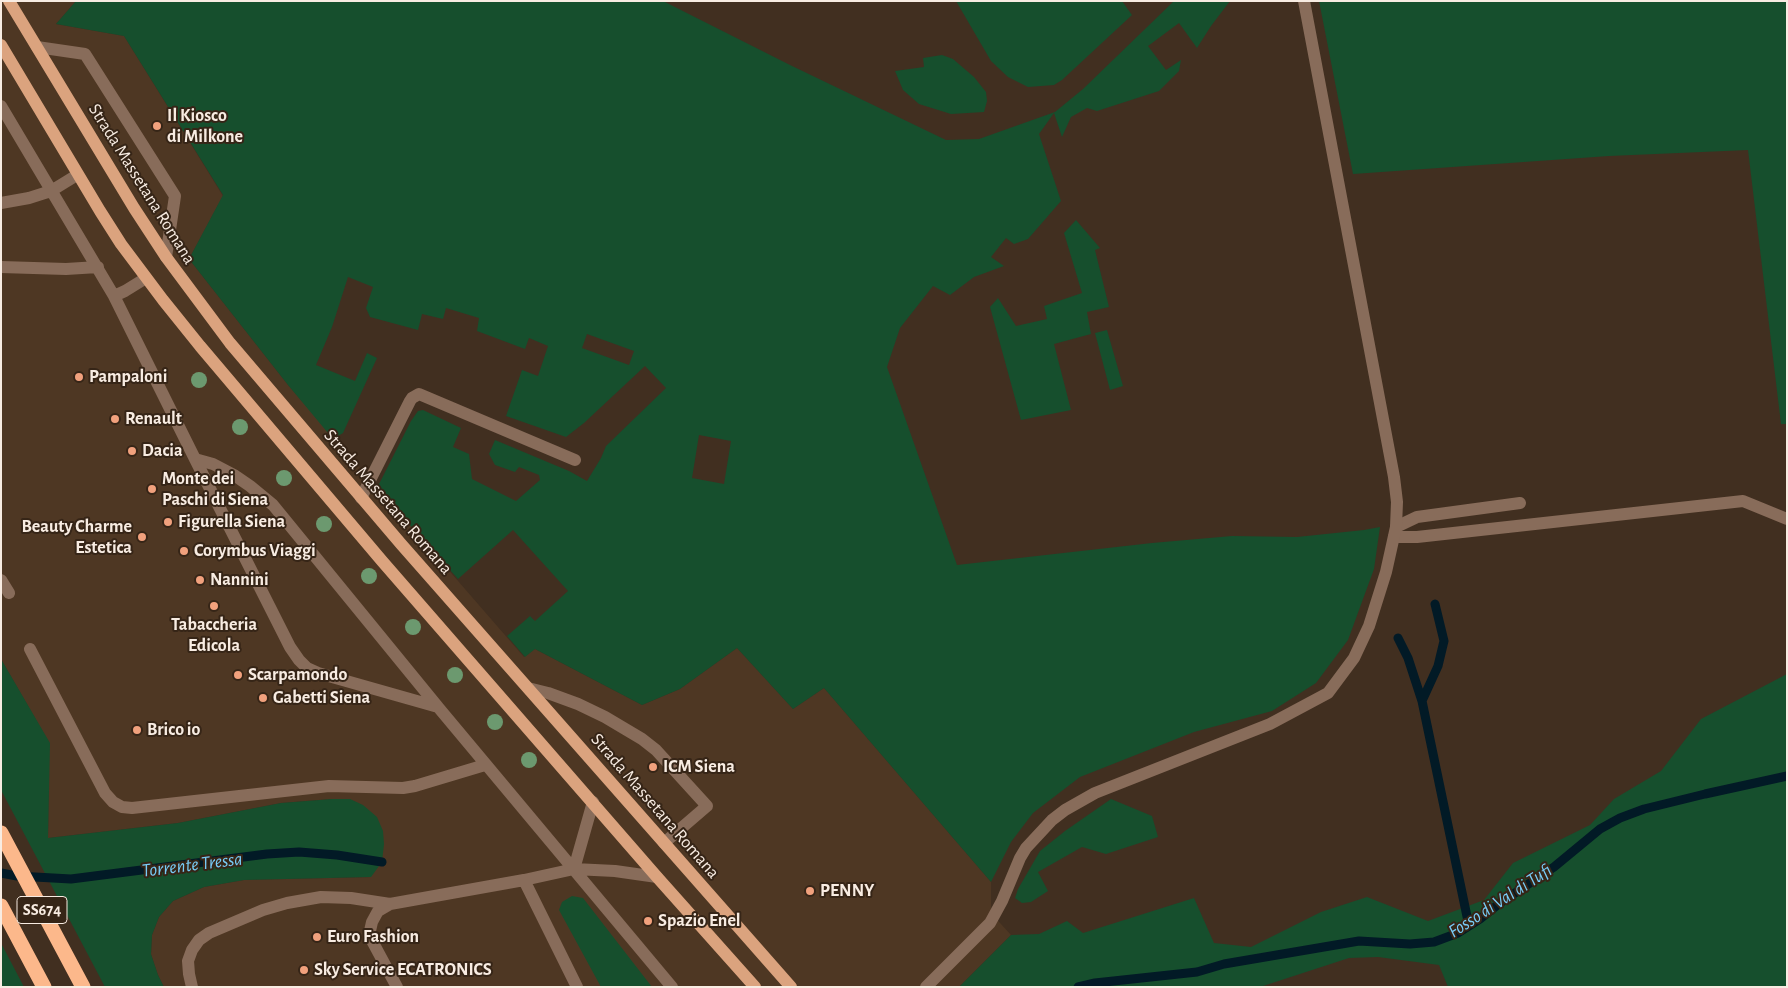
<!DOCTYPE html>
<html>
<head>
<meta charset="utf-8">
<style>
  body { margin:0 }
  #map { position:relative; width:1788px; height:988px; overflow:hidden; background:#412f20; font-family:"Alegreya Sans",sans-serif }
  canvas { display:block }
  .frame { position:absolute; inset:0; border:2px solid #f8ece2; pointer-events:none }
</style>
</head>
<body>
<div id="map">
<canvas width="1788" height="988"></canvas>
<div class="frame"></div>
</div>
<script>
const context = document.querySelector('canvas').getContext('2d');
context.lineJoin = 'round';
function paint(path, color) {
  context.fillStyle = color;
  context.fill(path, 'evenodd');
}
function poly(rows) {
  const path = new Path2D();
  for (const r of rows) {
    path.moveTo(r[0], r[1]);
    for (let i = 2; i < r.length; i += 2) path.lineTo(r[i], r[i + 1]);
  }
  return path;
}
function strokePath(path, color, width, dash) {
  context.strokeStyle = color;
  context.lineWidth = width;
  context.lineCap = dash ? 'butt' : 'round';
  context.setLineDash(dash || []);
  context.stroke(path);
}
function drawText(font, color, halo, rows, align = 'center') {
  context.font = font + ' "Alegreya Sans",sans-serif';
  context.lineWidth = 4;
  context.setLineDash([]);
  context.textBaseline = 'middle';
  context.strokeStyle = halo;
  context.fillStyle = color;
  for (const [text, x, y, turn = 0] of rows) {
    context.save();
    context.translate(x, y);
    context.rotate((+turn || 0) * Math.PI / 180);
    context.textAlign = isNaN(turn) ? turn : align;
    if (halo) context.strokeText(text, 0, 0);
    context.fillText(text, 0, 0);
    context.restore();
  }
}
const built = poly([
  [1,1,76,1,56,24,124,36,223,196,189,259,288,385,524,657,535,649,642,705,680,689,737,648,793,709,824,688,991,882,991,913,1011,935,959,987,164,987,158,975,151,954,152,935,159,917,173,901,204,887,244,880,371,877,350,799,332,799,281,803,178,823,48,838,49,743,1,659]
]);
const green = poly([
  [76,1,663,1,790,65,946,140,979,139,1055,112,1083,89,1174,1,1230,1,1211,26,1197,48,1179,23,1148,46,1166,70,1181,60,1179,71,1159,91,1097,111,1087,108,1071,117,1062,137,1054,113,1039,134,1061,201,1028,239,1014,244,1006,238,991,257,1004,266,974,277,950,295,933,286,900,328,887,367,957,565,1152,543,1232,536,1297,537,1364,530,1380,527,1374,569,1348,640,1316,683,1272,711,1194,732,1080,777,1033,813,1011,842,991,882,824,688,793,709,737,648,680,689,642,705,535,649,525,657,507,636,530,616,535,621,568,591,513,530,458,579,377,488,411,421,418,411,423,410,461,428,453,447,469,454,472,479,516,501,540,480,539,475,519,467,515,472,495,465,489,454,495,440,569,471,587,481,601,458,606,446,666,388,645,366,584,423,566,437,506,416,522,370,538,376,548,346,529,338,525,349,477,331,479,318,446,308,443,319,422,314,418,330,370,317,366,308,373,287,348,277,332,327,316,365,355,381,367,353,377,358,343,433,333,439,288,385,189,259,223,195,124,36,56,24],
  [587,334,634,351,629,365,582,348],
  [699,435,731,441,724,484,692,478],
  [956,1,1122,1,1132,15,1062,80,1054,85,1028,87,1008,77,991,61],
  [1319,1,1787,1,1787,424,1781,424,1748,150,1609,156,1353,174],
  [942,55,953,59,974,77,986,92,987,101,984,112,951,114,919,104,903,90,895,71,924,67,923,58],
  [1076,220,1100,248,1095,250,1109,307,1087,312,1091,334,1054,344,1071,410,1021,420,990,307,998,298,1016,326,1047,319,1044,306,1082,293,1064,233],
  [1107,330,1123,386,1110,390,1095,333],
  [1,659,50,743,48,838,178,823,281,803,332,799,350,799,363,805,377,817,383,831,384,844,382,862,371,877,244,880,204,887,173,901,159,917,152,935,151,954,158,975,164,987,105,987,1,790],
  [1787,674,1787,987,1448,987,1439,965,1378,957,1349,958,1260,987,959,987,1011,935,1039,934,1067,921,1083,933,1194,898,1214,943,1251,947,1321,912,1367,897,1428,921,1484,900,1513,863,1590,825,1614,799,1661,771,1701,719],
  [1111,799,1152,816,1158,837,1106,854,1082,847,1038,872,1048,891,1031,902,1022,903,1015,898,1018,889,1040,851,1065,831],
  [572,896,583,898,652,987,601,987,559,910,562,902],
  [1,943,24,987,1,987]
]);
const stream = poly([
  [1398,638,1408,658,1422,701,1469,926],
  [1422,701,1438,666,1444,641,1435,604],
  [1,873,17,876,71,879,267,854,299,852,337,855,382,862],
  [1078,987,1095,983,1197,972,1224,964,1359,941,1410,944,1434,942,1458,933,1480,919,1500,903,1554,867,1600,829,1620,818,1644,809,1705,794,1787,776]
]);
const lane = poly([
  [37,47,85,54,175,196,166,257],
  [1,106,114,296,195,459,290,647,299,660,307,668,318,673,438,707,273,505,250,486,234,475,213,464,195,459],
  [1,203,29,198,51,191,77,175],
  [1,267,66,269,98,267],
  [114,296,125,291,146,278],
  [361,498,410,401,412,398,419,394,575,460],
  [1396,527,1417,517,1520,503],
  [1394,537,1417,537,1743,501,1787,519],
  [1,580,9,593],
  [30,649,105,793,113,802,122,807,132,808,329,786,403,788,415,786,485,765],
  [528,688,548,693,578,704,605,717,642,739,656,750,707,806,664,843],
  [438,707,672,987],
  [574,869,593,802],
  [524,880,574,869,615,871,657,877],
  [192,987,189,974,188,961,192,950,199,940,209,933,263,910,287,903,321,897,351,898,390,904],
  [397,987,370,937,370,931,372,922,378,911,390,904,524,880,577,987]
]);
const street = poly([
  [926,987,990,923,1002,901,1020,858,1026,848,1052,820,1065,810,1095,793,1270,724,1328,693,1354,658,1369,626,1386,572,1396,527,1397,502,1394,477,1304,1]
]);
const primary = poly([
  [9,1,134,208,166,257,230,343,401,544,791,987],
  [1,45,100,211,121,244,163,300,200,346,382,561,657,877,755,987]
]);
const highway = poly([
  [1,833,83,987],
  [1,906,44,987]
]);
const trees = [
  [199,380],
  [240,427],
  [284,478],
  [324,524],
  [369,576],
  [413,627],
  [455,675],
  [495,722],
  [529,760]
];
const markers = [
  [157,126,5,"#f1a17d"],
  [79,377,5,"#f1a17d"],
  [115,419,5,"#f1a17d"],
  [132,451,5,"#f1a17d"],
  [152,489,5,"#f1a17d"],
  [168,522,5,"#f1a17d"],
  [142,537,5,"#f1a17d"],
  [184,551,5,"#f1a17d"],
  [200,580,5,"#f1a17d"],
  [214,606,5,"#f1a17d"],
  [238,675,5,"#f1a17d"],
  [263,698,5,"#f1a17d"],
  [137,730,5,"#f1a17d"],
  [653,767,5,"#f1a17d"],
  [810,891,5,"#f1a17d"],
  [648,921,5,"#f1a17d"],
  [317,937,5,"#f1a17d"],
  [304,970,5,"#f1a17d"]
];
const shields = [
  [42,910,50]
];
const shieldNames = [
  ["SS674",42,910]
];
const poiNames = [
  ["Il Kiosco",167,116],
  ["di Milkone",167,137],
  ["Pampaloni",89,377],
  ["Renault",125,419],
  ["Dacia",142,451],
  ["Monte dei",162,479],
  ["Paschi di Siena",162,500],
  ["Figurella Siena",178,522],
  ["Beauty Charme",132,527,"right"],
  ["Estetica",132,548,"right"],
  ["Corymbus Viaggi",194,551],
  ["Nannini",210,580],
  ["Tabaccheria",214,625,"center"],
  ["Edicola",214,646,"center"],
  ["Scarpamondo",248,675],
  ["Gabetti Siena",273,698],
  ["Brico io",147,730],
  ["ICM Siena",663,767],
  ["PENNY",820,891],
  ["Spazio Enel",658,921],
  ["Euro Fashion",327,937],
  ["Sky Service ECATRONICS",314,970]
];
const streetNames = [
  ["Strada Massetana Romana",142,184,58],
  ["Strada Massetana Romana",388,502,49],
  ["Strada Massetana Romana",655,806,49]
];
const waterNames = [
  ["Torrente Tressa",192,865,-7],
  ["Fosso di Val di Tufi",1500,901,-33]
];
paint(built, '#4e3723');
paint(green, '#164f2d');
strokePath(stream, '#021a26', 9);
strokePath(lane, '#886c5a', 12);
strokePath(street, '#886c5a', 12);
strokePath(primary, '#dba37e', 12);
strokePath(highway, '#fcb88b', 15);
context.fillStyle = '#6c996f';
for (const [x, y] of trees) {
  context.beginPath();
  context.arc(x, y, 8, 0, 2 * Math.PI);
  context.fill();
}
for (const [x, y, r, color] of markers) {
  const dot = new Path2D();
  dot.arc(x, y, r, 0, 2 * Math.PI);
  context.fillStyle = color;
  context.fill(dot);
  strokePath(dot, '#362517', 2);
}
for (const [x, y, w] of shields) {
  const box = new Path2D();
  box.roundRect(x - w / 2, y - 13.5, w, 27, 4);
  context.fillStyle = '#362517';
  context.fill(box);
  strokePath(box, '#f8ece2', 1);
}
drawText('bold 16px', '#f8ece2', null, shieldNames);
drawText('bold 18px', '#f8ece2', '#362517', poiNames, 'left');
drawText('18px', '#f8ece2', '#362517', streetNames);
drawText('italic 19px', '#78cdf8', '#362517', waterNames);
</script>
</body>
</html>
